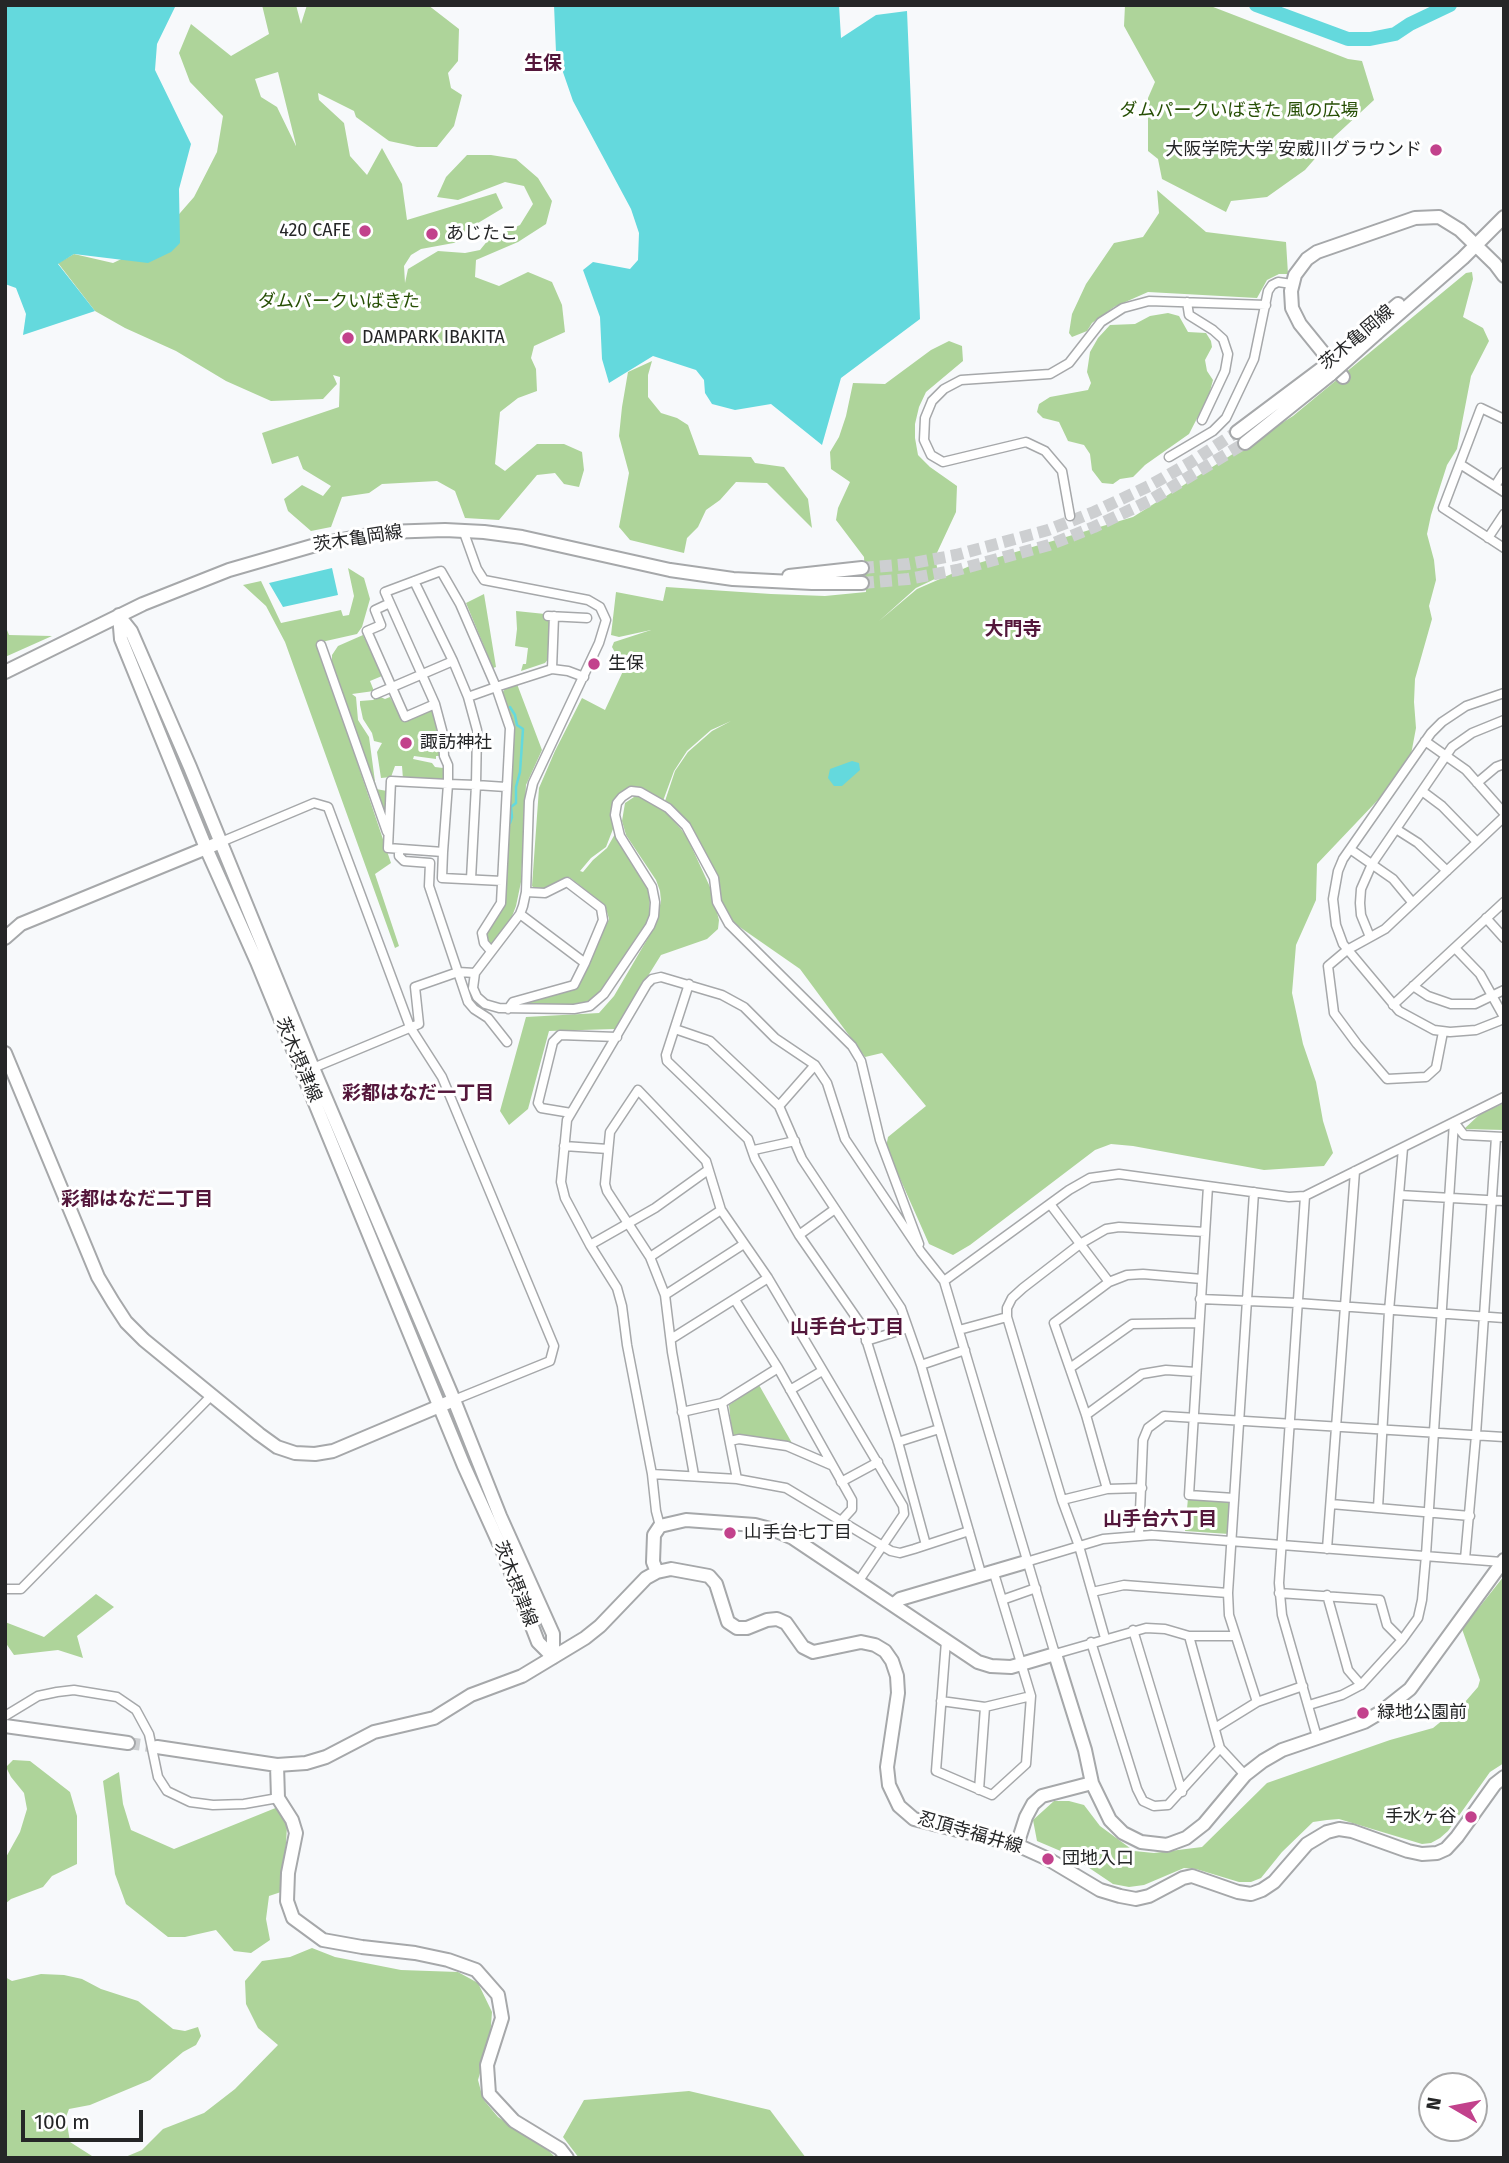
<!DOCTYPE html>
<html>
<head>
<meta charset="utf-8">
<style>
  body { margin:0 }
  #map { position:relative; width:1509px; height:2163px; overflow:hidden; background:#f7f9fb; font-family:"Fira Sans",sans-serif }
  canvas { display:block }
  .frame { position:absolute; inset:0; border:7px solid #252627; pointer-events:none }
  .north { position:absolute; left:1418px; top:2072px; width:70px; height:70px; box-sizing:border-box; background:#fff; border:2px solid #a8a8a9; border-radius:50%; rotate:280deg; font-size:19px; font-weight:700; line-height:28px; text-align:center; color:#252627 }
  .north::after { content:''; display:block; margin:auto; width:24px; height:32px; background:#c2428c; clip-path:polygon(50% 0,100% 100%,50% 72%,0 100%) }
  .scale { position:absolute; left:21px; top:2110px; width:122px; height:32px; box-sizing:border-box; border:4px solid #252627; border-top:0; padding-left:9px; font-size:21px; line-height:24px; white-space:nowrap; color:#252627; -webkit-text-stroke:5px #fff; paint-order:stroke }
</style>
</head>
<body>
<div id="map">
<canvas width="1509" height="2163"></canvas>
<div class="frame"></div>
<div class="north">N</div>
<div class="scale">100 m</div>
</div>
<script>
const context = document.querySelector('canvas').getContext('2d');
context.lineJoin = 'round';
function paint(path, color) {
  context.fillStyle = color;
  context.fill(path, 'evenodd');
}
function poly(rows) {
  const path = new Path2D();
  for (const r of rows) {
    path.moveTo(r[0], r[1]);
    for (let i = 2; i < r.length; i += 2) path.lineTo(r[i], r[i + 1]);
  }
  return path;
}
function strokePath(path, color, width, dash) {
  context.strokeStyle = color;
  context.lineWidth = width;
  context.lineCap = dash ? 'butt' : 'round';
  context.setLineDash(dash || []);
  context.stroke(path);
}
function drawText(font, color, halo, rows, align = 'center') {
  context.font = font + ' "Fira Sans","Noto Sans JP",sans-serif';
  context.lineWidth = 6;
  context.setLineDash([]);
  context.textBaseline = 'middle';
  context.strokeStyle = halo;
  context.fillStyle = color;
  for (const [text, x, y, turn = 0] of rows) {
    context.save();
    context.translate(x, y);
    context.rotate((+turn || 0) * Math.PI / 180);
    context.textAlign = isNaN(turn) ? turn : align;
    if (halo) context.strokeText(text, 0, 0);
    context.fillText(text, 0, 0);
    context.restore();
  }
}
const green = poly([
  [262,5,296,5,301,24,307,5,428,5,459,29,458,61,448,73,451,88,462,95,454,126,437,147,417,147,389,141,356,117,354,111,318,93,319,100,344,123,350,156,367,175,382,148,402,184,407,220,496,193,503,208,473,226,459,242,421,249,411,255,404,266,405,283,408,269,438,251,465,253,480,250,489,239,520,225,533,204,524,186,505,182,458,200,437,197,446,177,467,155,491,155,516,159,538,178,552,201,546,224,518,242,476,260,475,277,499,286,528,272,552,282,562,305,565,332,534,346,531,358,536,369,537,391,518,398,500,412,495,464,505,471,537,444,564,444,582,452,584,470,579,487,564,484,555,473,537,475,499,520,465,518,455,491,437,481,382,484,369,493,342,497,331,527,311,531,288,511,284,499,302,485,323,496,331,486,303,469,298,456,272,464,262,433,339,407,340,377,333,375,337,384,323,399,271,401,226,381,176,351,125,328,95,311,58,263,74,254,113,263,153,244,194,197,217,152,223,116,190,82,179,53,191,24,231,56,269,34],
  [278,72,296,145,296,146,277,107,261,97,255,79],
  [1125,5,1208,5,1348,59,1362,61,1374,100,1334,137,1305,170,1267,197,1231,201,1226,212,1162,179,1158,159,1148,151,1148,98,1155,82,1124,26],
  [1157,190,1206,232,1286,242,1288,274,1279,274,1267,280,1257,298,1148,292,1114,307,1092,323,1087,331,1072,337,1069,333,1072,314,1086,284,1114,243,1143,237,1159,213],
  [1472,272,1473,279,1463,317,1483,328,1489,341,1471,376,1457,449,1447,465,1431,515,1427,534,1434,560,1436,580,1429,606,1432,619,1415,679,1414,702,1416,728,1410,760,1395,782,1317,864,1316,900,1296,945,1292,993,1303,1044,1316,1082,1323,1121,1333,1153,1324,1166,1264,1170,1133,1146,1111,1144,1095,1150,970,1245,953,1255,929,1244,886,1147,888,1137,926,1106,882,1053,865,1057,800,969,731,921,719,899,717,877,694,831,689,823,665,801,675,771,688,752,712,731,731,721,711,730,687,751,674,771,663,801,641,789,626,790,619,794,615,800,612,815,613,829,606,847,591,858,580,871,583,872,593,860,607,848,615,834,648,888,650,897,649,920,601,992,592,1001,579,1005,518,1005,517,1003,577,987,609,919,605,905,569,877,542,890,535,889,532,886,539,788,555,751,582,698,605,710,624,669,612,647,614,642,651,630,619,637,611,635,616,592,663,601,666,587,771,594,825,596,866,592,864,557,836,520,838,508,850,482,831,469,830,452,839,437,846,416,853,383,885,384,931,350,949,341,962,346,963,361,926,392,919,407,915,424,915,438,918,455,930,467,957,486,956,512,935,557,939,577,916,588,879,621,917,589,972,565,1133,517,1293,416,1466,273],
  [1168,313,1179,316,1188,332,1206,333,1211,341,1212,347,1205,360,1207,371,1213,380,1209,395,1189,434,1145,465,1133,477,1120,479,1113,484,1102,483,1092,470,1090,454,1084,445,1068,441,1059,422,1043,418,1037,412,1039,404,1050,397,1088,390,1091,383,1087,372,1090,352,1098,338,1110,325,1135,324,1150,316],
  [652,361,648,375,648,397,661,413,677,418,688,425,699,455,751,457,755,463,784,467,808,499,812,528,767,483,736,482,720,500,706,510,698,527,687,538,684,553,630,540,619,527,629,473,619,436,622,407,628,372],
  [348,568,364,578,370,599,362,627,357,634,317,643,391,863,375,874,399,946,395,948,285,642,266,606,243,585,261,581,281,623,341,610,343,616,349,615,354,596],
  [484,594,496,667,493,668,466,603],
  [516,611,545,614,550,622,549,658,545,663,521,671,523,664,526,664,528,648,515,646,517,629],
  [5,625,9,635,52,636,5,657],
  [363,635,382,676,370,681,374,691,352,694,356,697,358,720,369,737,376,789,387,791,385,821,332,664,332,655,338,646],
  [517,684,542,750,526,785,521,882,516,906,511,919,492,943,487,943,485,936,488,927,501,912,505,900,514,727,501,694,506,688],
  [378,696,385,699,390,697,403,721,434,709,440,734,441,756,436,756,436,759,414,756,413,759,432,763,435,767,443,768,443,781,403,779,402,766,395,766,391,777,381,778,377,752,382,743,374,741,372,733,363,719,360,705,360,701,373,700],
  [641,796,659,805,681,829,687,837,710,887,719,920,718,929,707,939,661,955,615,1029,549,1031,528,1109,509,1125,500,1111,526,1017,599,1013,614,996,655,926,661,901,660,891,656,880,626,835,622,821,625,803,634,797],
  [1504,1103,1504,1130,1464,1129,1479,1115],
  [759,1385,792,1443,732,1436,729,1405],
  [1188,1498,1232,1501,1229,1534,1185,1531],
  [1504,1576,1504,1763,1490,1772,1448,1831,1440,1838,1431,1843,1422,1844,1339,1819,1327,1820,1313,1822,1282,1852,1261,1878,1251,1882,1239,1882,1196,1869,1184,1868,1144,1885,1129,1887,1113,1884,1070,1855,1037,1841,1033,1820,1054,1801,1069,1801,1084,1805,1100,1826,1134,1851,1154,1853,1202,1847,1267,1783,1390,1740,1433,1728,1465,1702,1478,1687,1480,1680,1462,1629],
  [96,1594,114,1607,77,1636,83,1658,58,1650,14,1655,5,1642,5,1622,44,1637],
  [13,1760,30,1761,70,1792,77,1816,77,1864,52,1876,43,1887,11,1899,5,1904,5,1859,20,1832,27,1809,24,1793,11,1777,6,1767],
  [119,1772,123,1804,131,1830,174,1849,278,1807,287,1826,286,1844,281,1892,269,1896,266,1919,270,1940,251,1953,234,1951,216,1930,185,1937,168,1937,126,1904,115,1874,103,1781],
  [312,1948,335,1957,401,1970,458,1972,478,1983,492,2012,490,2038,478,2080,483,2099,498,2117,549,2151,556,2158,123,2158,142,2150,163,2129,204,2113,235,2089,278,2045,258,2028,246,2004,245,1981,262,1961,290,1957],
  [41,1974,64,1975,82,1979,101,1989,138,2001,173,2029,185,2031,198,2027,201,2036,196,2045,183,2052,150,2080,90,2105,69,2109,66,2117,70,2142,92,2156,112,2158,5,2158,5,1977,12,1981],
  [689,2091,770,2110,806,2158,579,2158,563,2137,584,2100]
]);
const water = poly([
  [5,5,176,5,157,44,155,70,191,144,179,189,180,243,171,252,148,263,74,254,58,264,95,311,23,335,26,314,16,288,5,284],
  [554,5,839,5,841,38,876,15,907,11,920,319,841,378,822,445,771,404,735,410,712,404,705,393,704,380,696,370,653,356,609,383,602,359,600,317,583,270,593,262,630,269,638,260,639,233,631,209,573,101,556,52],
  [332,568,338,595,283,607,269,583],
  [852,761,859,763,860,770,842,786,834,786,828,778,830,769]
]);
const stream = poly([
  [510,707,515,715,517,725,523,729,520,772,516,787,516,803,511,807,512,817,510,823]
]);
const river = poly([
  [1256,5,1348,39,1370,39,1395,34,1410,24,1450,5]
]);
const primaryTunnel = poly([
  [862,568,908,564,956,555,1048,530,1094,512,1149,486,1191,462,1237,432],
  [862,583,908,579,957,570,1049,545,1094,527,1149,501,1245,443],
  [128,1743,157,1747]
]);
const street = poly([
  [1187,302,1189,315,1213,330,1223,339,1228,354,1225,371,1202,420],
  [1504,419,1481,408,1443,508,1504,548],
  [1169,457,1213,431,1226,418,1254,359,1268,291,1272,285,1278,282,1292,284],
  [1460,464,1504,492],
  [1495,486,1504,472],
  [1070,516,1062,471,1045,451,1026,442,943,462,931,455,924,440,925,418,932,401,944,389,961,380,1050,374,1069,363,1101,322,1123,308,1149,301,1266,305],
  [463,530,477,569,484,580,588,600,600,607,606,620,599,643,533,783,529,801,526,892,523,906,520,914,475,973,473,988,477,997,485,1004,499,1008,574,1009,590,1006,604,994,650,926,654,916,655,902,652,887,620,836,615,815,617,803,622,797,631,791,640,792,668,808,686,826,714,878,717,902,729,924,852,1046,861,1061,880,1140,919,1244],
  [1488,538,1504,514],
  [414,581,453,661],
  [390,603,375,610,381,625,367,631,405,717,435,704],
  [548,616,587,618],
  [321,645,387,832],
  [552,669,554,616],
  [1504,693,1466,706,1442,722,1431,733,1343,859,1338,871,1333,899,1336,925,1343,944,1399,1011,1434,1030,1450,1032,1476,1030,1504,1019],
  [376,694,453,661,468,697],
  [1425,741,1466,770,1504,813],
  [1477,783,1496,767,1504,764],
  [1422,791,1442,806,1477,842],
  [1396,829,1418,843,1447,871],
  [221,842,314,803,328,807,410,1027,442,1077,554,1346,550,1361,454,1400],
  [399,849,399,856,404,861,430,863,429,886,468,1002,474,1009,488,1018,507,1042],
  [1350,849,1393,879,1412,902],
  [443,852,448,784,476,785,471,879],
  [502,881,442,878,443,852,388,848,391,781,448,784,448,765,444,756,443,734,435,704,385,592,441,571,460,604,496,687,552,669,568,671,584,677],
  [520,914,585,963,603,920,601,908,567,882,545,893,526,892],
  [1486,918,1504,938],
  [1370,937,1361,915,1360,903,1361,889,1372,864,1452,747,1472,733,1504,720],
  [1455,948,1480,974,1504,1017],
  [491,951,484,943,482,933,501,903,510,728,496,687,468,697,477,730,476,785,506,787],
  [689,984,666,1055,667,1061,748,1139,755,1159,799,1235,862,1326,898,1442,926,1545],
  [1413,986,1428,996,1451,1004,1475,1004,1504,990],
  [1393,1005,1504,902],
  [508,1009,513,1002,574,985,585,963],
  [675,1029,710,1041,779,1106,802,1159,901,1308,921,1365,981,1573],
  [1443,1032,1436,1068,1426,1077,1387,1079,1357,1044,1334,1013,1328,966,1347,950,1385,929,1504,817],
  [313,1068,419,1024,415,987,458,972,475,973],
  [779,1106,815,1065],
  [571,1113,541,1108,538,1103,553,1042,560,1035,617,1037],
  [1454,1122,1464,1135,1504,1137],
  [564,1146,608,1149],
  [754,1150,795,1141],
  [1208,1186,1189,1495,1234,1498],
  [1254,1192,1228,1593,1229,1615,1257,1702],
  [1399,1195,1504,1201],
  [1305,1196,1279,1583,1282,1615,1317,1737],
  [1050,1204,1109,1282],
  [799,1235,835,1209],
  [590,1245,655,1208,708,1170],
  [650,1257,721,1210],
  [944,1281,1069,1190,1090,1178,1119,1174,1289,1197,1305,1196,1504,1097],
  [665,1295,744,1244],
  [1200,1299,1297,1303,1504,1318],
  [735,1300,778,1368,852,1500,852,1509,842,1520],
  [959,1330,1007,1317],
  [671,1339,768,1278],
  [866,1341,908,1328],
  [921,1365,965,1350],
  [1070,1368,1132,1324,1198,1323],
  [790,1390,822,1371],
  [722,1403,737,1479],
  [682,1412,722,1403,778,1368],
  [1086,1415,1142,1374,1166,1370,1196,1372],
  [730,1441,739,1439,787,1446,831,1465],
  [898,1442,939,1429],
  [652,1474,737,1479,786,1488,891,1551,900,1553,914,1549,969,1531],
  [694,1475,672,1352,665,1295,650,1257,607,1191,605,1184,610,1132,638,1090,706,1161,721,1210,768,1278,903,1506,904,1514,858,1582],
  [841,1482,878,1462],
  [1107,1489,1086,1415,1054,1323,1109,1282,1127,1275,1143,1274,1202,1279],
  [1062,1500,1107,1489,1142,1488],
  [1331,1504,1470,1516],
  [1378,1508,1389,1311,1403,1148],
  [660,1526,656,1511,652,1474,627,1345,622,1306,617,1288,590,1245,565,1198,561,1182,567,1120,647,984,652,979,661,977,722,995,744,1007,775,1038,815,1065,827,1083,845,1139,921,1252,944,1281,1055,1654,1146,1628,1165,1629,1189,1636,1235,1636],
  [1139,1535,1143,1440,1148,1428,1164,1416,1504,1437],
  [1327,1549,1355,1171],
  [1465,1559,1476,1435,1496,1137],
  [1026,1562,1103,1539,1152,1535,1502,1562],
  [5,1589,21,1589,212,1395],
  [1092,1592,1124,1585,1228,1593],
  [1279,1593,1380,1600,1387,1625,1402,1640],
  [1327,1595,1348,1670,1361,1685],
  [1002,1600,1036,1588],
  [1133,1630,1182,1792],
  [1189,1636,1220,1748,1245,1775],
  [1105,1638,1079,1546,1062,1500,1007,1317,1007,1308,1012,1298,1023,1288,1080,1244,1106,1229,1119,1227,1205,1232],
  [946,1641,936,1771,992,1795,1026,1764,1031,1696,993,1570],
  [1091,1642,1137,1789,1143,1801,1154,1806,1168,1805,1220,1748],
  [941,1701,985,1707],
  [1309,1705,1342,1695,1361,1685,1402,1640,1418,1618,1422,1600,1426,1555,1454,1122],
  [5,1716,38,1696,57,1692,74,1690,117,1697,136,1710,149,1734,158,1777,167,1791,190,1802,213,1805,244,1804,278,1798],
  [1215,1728,1257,1702,1303,1686],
  [979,1790,985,1707,1031,1696]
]);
const secondary = poly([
  [1343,377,1300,324,1292,308,1291,291,1295,275,1307,259,1317,252,1415,218,1439,217,1460,230,1495,264,1504,276],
  [5,938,21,924,221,842],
  [5,1053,98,1277,113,1302,126,1322,144,1340,259,1434,277,1447,295,1453,315,1454,333,1451,454,1400],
  [657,1572,653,1562,654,1535,660,1526,686,1520,755,1525,774,1530,793,1538,978,1662,991,1666,1011,1667,1055,1654,1085,1750,1092,1783,1110,1820,1123,1833,1141,1842,1167,1845,1186,1838,1204,1824,1245,1775,1263,1761,1282,1750,1364,1722,1381,1712,1410,1689,1504,1560],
  [893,1605,900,1599,1026,1562],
  [277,1765,306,1763,326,1757,374,1732,434,1718,471,1695,522,1676,585,1638,600,1626,646,1578,657,1572,671,1569,709,1576,716,1584,728,1622,737,1628,747,1628,767,1620,777,1619,786,1623,803,1647,813,1652,861,1642,875,1645,885,1651,892,1661,897,1676,898,1693,887,1767,889,1785,899,1806,914,1819,1017,1845,1048,1859,1100,1890,1120,1896,1136,1899,1149,1896,1183,1878,1192,1876,1238,1892,1251,1894,1262,1890,1274,1882,1307,1844,1327,1832,1339,1829,1352,1831,1408,1851,1422,1854,1437,1853,1446,1849,1457,1837,1495,1784,1504,1777],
  [1017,1845,1026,1817,1033,1804,1042,1796,1092,1783]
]);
const primary = poly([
  [1372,326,1398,304],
  [1377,333,1463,258,1504,217],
  [1237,432,1325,366],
  [1245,443,1331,374],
  [789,576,862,568],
  [119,615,121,639,206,848,257,962,464,1466,503,1552,538,1642,553,1657],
  [119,616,131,631,190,767,313,1068,454,1400,500,1516,553,1634,553,1657],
  [5,672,143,604,229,570,319,544,385,532,445,530,484,532,522,537,670,570,733,579,812,583,862,583],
  [5,1726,128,1743],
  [157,1747,277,1765,278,1798,292,1820,296,1833,288,1873,287,1901,293,1918,323,1940,362,1947,415,1953,448,1960,476,1970,498,1995,502,2018,487,2065,489,2094,514,2121,560,2149,567,2158]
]);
const primaryBridge = poly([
  [1325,366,1372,326],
  [1331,374,1377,333]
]);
const markers = [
  [1436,150,7,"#c2428c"],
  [365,231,7,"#c2428c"],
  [432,234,7,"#c2428c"],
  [348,338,7,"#c2428c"],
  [594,664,7,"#c2428c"],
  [406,743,7,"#c2428c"],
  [730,1533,7,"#c2428c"],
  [1363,1713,7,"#c2428c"],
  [1471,1817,7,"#c2428c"],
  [1048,1859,7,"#c2428c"]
];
const parkNames = [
  ["ダムパークいばきた 風の広場",1239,111],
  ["ダムパークいばきた",339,302]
];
const poiNames = [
  ["大阪学院大学 安威川グラウンド",1422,150,"right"],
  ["420 CAFE",351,231,"right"],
  ["あじたこ",446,234],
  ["DAMPARK IBAKITA",362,338],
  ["生保",608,664],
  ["諏訪神社",420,743],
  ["山手台七丁目",744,1533],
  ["緑地公園前",1377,1713],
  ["手水ヶ谷",1457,1817,"right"],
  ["団地入口",1062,1859]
];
const streetNames = [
  ["茨木亀岡線",1357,338,-40],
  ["茨木亀岡線",358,539,-9],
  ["茨木摂津線",298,1060,67],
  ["茨木摂津線",515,1584,69],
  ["忍頂寺福井線",970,1833,16]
];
const neighbourhoodNames = [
  ["生保",543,64],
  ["大門寺",1013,630],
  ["彩都はなだ一丁目",418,1094],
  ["彩都はなだ二丁目",137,1200],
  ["山手台七丁目",847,1328],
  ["山手台六丁目",1160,1520]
];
paint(green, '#aed49a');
paint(water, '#64d9dd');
strokePath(stream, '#64d9dd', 2.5);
strokePath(river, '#64d9dd', 14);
strokePath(primaryTunnel, '#cdcfd1', 12, [12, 6]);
strokePath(street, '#a6a8aa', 11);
strokePath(secondary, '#a6a8aa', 16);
strokePath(primary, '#a6a8aa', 16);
strokePath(street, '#fff', 8);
strokePath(secondary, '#fff', 12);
strokePath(primary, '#fff', 12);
strokePath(primaryBridge, '#a6a8aa', 16, []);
strokePath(primaryBridge, '#fff', 12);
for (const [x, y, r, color] of markers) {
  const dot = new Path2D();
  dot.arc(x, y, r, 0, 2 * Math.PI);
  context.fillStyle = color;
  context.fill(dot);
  strokePath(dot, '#fff', 2.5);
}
drawText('18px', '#274f05', '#fff', parkNames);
drawText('18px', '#252627', '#fff', poiNames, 'left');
drawText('18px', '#252627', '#fff', streetNames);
drawText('bold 19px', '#54173b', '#fff', neighbourhoodNames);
</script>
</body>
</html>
